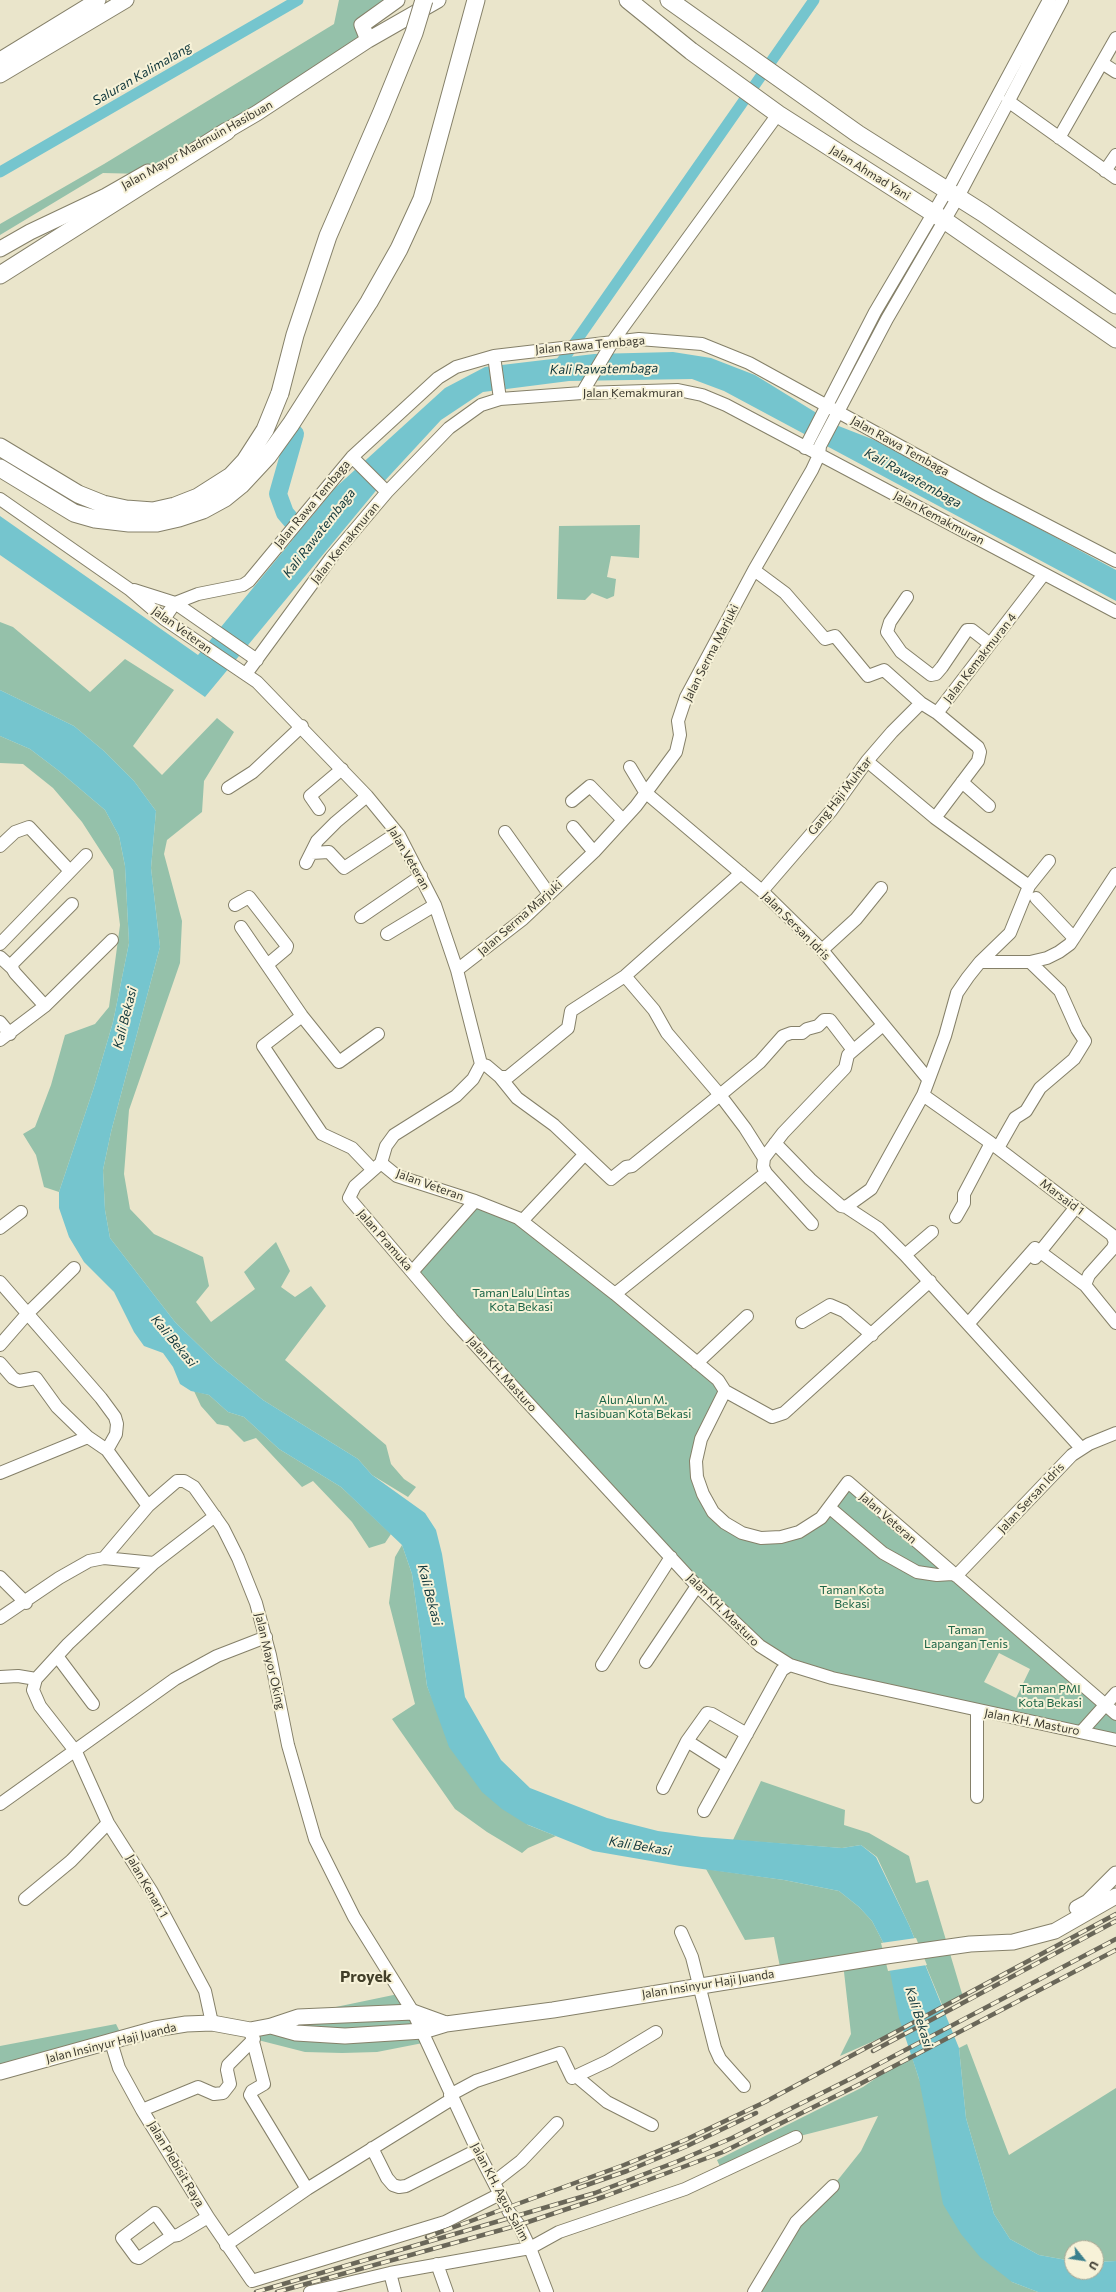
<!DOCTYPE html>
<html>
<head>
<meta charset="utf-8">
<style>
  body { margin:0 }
  #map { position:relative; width:1116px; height:2292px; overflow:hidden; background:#eae5cb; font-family:Commissioner,sans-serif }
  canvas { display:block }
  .north { position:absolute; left:1064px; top:2240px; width:40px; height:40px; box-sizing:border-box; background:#f7f2d8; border:1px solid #aca895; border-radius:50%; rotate:120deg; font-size:11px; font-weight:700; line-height:16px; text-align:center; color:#3c3a30 }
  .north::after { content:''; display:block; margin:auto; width:14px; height:18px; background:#3b808d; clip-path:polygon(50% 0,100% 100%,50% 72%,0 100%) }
</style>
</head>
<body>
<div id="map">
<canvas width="1116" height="2292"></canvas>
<div class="north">U</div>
</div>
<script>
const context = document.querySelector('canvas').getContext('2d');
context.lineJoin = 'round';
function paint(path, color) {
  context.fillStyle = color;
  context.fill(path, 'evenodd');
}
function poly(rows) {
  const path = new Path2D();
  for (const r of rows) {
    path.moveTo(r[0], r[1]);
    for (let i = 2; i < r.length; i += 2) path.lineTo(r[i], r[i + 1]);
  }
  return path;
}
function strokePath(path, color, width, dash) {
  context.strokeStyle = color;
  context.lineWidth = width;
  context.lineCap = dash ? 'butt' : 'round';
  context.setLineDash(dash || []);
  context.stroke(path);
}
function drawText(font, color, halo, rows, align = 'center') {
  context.font = font + ' Commissioner,sans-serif';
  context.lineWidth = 4;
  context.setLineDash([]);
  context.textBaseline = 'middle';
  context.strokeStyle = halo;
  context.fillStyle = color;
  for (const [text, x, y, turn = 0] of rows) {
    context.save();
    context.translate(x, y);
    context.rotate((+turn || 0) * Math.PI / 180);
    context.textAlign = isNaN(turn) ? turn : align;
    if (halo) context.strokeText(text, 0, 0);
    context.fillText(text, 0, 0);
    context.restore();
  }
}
const green = poly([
  [339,0,397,0,362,25,368,40,144,174,103,173,0,235,0,224,104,164,334,24],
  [640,525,639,558,611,556,607,577,616,579,614,596,607,599,592,593,585,600,557,599,559,526],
  [0,622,13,627,90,692,125,659,174,690,133,746,162,775,217,718,234,732,204,781,202,812,167,840,164,854,182,921,180,963,129,1110,124,1174,130,1209,154,1234,203,1257,209,1286,196,1302,211,1322,255,1289,244,1272,276,1242,290,1271,281,1287,295,1297,311,1286,326,1306,285,1360,386,1445,391,1464,404,1479,416,1487,408,1497,372,1475,358,1459,263,1400,216,1362,175,1322,110,1238,105,1210,103,1170,111,1132,160,947,151,868,156,811,134,781,104,751,74,726,0,690],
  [0,736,30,749,59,771,105,810,119,836,125,866,129,943,113,1022,94,1087,59,1192,44,1187,36,1155,23,1134,35,1127,51,1085,65,1035,95,1024,109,1007,120,925,113,870,82,822,53,788,23,764,0,763],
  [475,1201,518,1218,725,1391,701,1439,703,1494,742,1533,799,1532,848,1482,1116,1714,1116,1740,830,1678,757,1644,412,1272],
  [999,1653,1030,1669,1016,1698,984,1682],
  [194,1391,209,1395,228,1412,244,1417,279,1449,341,1487,391,1534,385,1543,369,1548,352,1522,313,1481,302,1487,256,1438,244,1442,228,1426,217,1424,201,1406],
  [402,1545,412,1574,427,1686,436,1708,528,1825,556,1836,528,1848,522,1853,487,1832,455,1809,392,1719,415,1704,389,1603,395,1557],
  [761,1781,845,1810,844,1825,869,1833,909,1856,916,1883,928,1880,963,1997,943,2007,909,1925,877,1857,861,1845,842,1848,733,1840],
  [706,1869,784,1880,839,1891,859,1907,872,1921,885,1946,903,2028,840,2056,851,2034,843,1963,781,1972,774,1937,745,1940],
  [403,1993,428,2042,377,2052,342,2053,305,2052,254,2039,271,2026,307,2013],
  [116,2024,123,2038,0,2072,0,2046],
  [967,2044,1009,2155,1116,2088,1116,2261,1096,2262,1096,2248,1072,2248,1072,2261,1039,2255,1010,2239,994,2214,966,2118,959,2048],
  [911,2054,919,2079,1012,2282,1038,2292,754,2292,784,2239,833,2186,861,2151,878,2116,796,2137,723,2173,717,2160,863,2087]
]);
const water = poly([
  [673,352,711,358,755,375,836,425,877,441,1116,570,1116,601,724,391,692,379,569,381,483,392,441,420,379,487,205,697,0,555,0,516,198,655,335,488,445,388,485,367,594,354],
  [0,690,74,726,104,751,134,781,156,811,151,868,160,947,111,1132,103,1170,105,1210,110,1238,175,1322,216,1362,263,1400,358,1459,372,1475,425,1513,436,1530,442,1554,465,1697,501,1760,530,1788,607,1818,658,1831,702,1837,842,1848,861,1845,876,1857,909,1925,959,2048,966,2118,994,2214,1010,2239,1039,2255,1072,2261,1072,2272,1096,2272,1096,2262,1116,2261,1116,2292,1038,2292,1012,2282,980,2257,961,2234,943,2204,919,2079,899,2018,885,1946,872,1921,859,1907,839,1891,784,1880,680,1866,593,1851,526,1824,502,1809,482,1792,449,1747,427,1686,412,1574,402,1545,341,1487,279,1449,244,1417,228,1412,209,1395,191,1391,180,1384,173,1367,163,1353,144,1346,134,1332,114,1292,84,1262,69,1237,59,1208,59,1192,94,1087,113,1022,129,943,125,866,119,836,105,810,59,771,30,749,0,736]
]);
const pier = poly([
  [916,1938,927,1965,888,1971,881,1943]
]);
const canal = poly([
  [0,172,298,0],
  [558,367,814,0]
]);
const river = poly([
  [295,434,278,494,285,513,308,540]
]);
const minor = poly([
  [1102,63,1116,72],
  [1008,101,1116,178],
  [1059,138,1116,38],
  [1105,171,1116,155],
  [494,356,500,399],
  [582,393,613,341,778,114],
  [805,448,875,312,947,190,1049,0],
  [352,457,387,492],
  [0,499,129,589,164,619,257,682,367,796,399,835,435,905,457,970,481,1064,473,1079,456,1096,394,1135,386,1146,381,1163],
  [754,570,785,593,825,639,835,636,868,676,884,670,921,703,937,713],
  [134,590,175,603,257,660],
  [907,597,890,622,887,632,901,652,931,675,936,674,942,667,967,630,972,630,990,644],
  [164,619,175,603,198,594,243,585,249,581,352,457,438,378,456,367,494,356,639,339,702,344,749,363,989,495,1116,561],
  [246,674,331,558,387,492,449,428,481,405,500,399,582,393,678,390,702,395,726,405,1116,612],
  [867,761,935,818,978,761,980,752,978,747,937,713,1044,574],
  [630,767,645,792,762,891,822,950,928,1079],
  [962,782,989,806],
  [228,788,253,772,302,726],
  [572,801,590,786,622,819],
  [319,809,310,796,342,769],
  [935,818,1029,886,1010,933,980,962],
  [573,827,594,852],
  [505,832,549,894],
  [0,846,15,832,29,827,70,871],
  [311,853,329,852,344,868,397,833],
  [306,863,317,841,336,822,367,796],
  [1029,886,1049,861],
  [762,891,831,811,867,761,892,732,921,703],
  [1036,898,1074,938],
  [235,905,249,897,287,946,286,949,267,965],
  [361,917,421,876],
  [241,927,302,1016,339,1062,378,1034],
  [387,934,435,905],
  [0,944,86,855],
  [822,950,856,919,881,888],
  [0,957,12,968],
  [457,970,523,919,594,852,636,806,676,752,680,735,678,721,686,697,754,570,812,470,819,455,820,446,887,319,958,197,1062,0],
  [625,976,654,1010,667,1033,720,1095,760,1062,783,1036,791,1033,802,1033,807,1029,818,1026,824,1020,830,1020,853,1050],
  [45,1006,15,973,12,968,13,963,72,904],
  [302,1016,263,1046,322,1134,352,1148,373,1170],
  [0,1022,10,1034],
  [0,1040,45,1006,112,940],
  [481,1064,487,1066,500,1077,508,1077,568,1028,571,1011,625,976,741,873],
  [500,1077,517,1098,554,1125,611,1179,626,1167,632,1166,720,1095,745,1128,764,1158],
  [923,1095,991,1143,1112,1235,1115,1242,1113,1248,1089,1275,1085,1285,1116,1323],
  [775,1143,810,1179,841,1206,846,1207,878,1228,905,1255,1081,1448],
  [998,1148,1015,1118,1026,1111,1040,1088,1074,1059,1085,1041,1077,1029,1060,991,1030,962],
  [381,1163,397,1176,475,1201,518,1218,615,1294,718,1380,725,1391,701,1439,696,1461,697,1477,703,1494,713,1512,725,1523,742,1533,761,1538,781,1537,799,1532,821,1518,848,1482,1116,1714],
  [381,1163,355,1186,349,1198,452,1319,519,1393,697,1586,760,1646,790,1665,832,1678,1116,1740],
  [766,1173,812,1224],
  [846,1207,871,1189,923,1095,945,1036,957,993,968,977,980,962,1030,962,1047,958,1059,952,1070,944,1116,874],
  [956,1217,964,1203,964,1194,991,1143],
  [522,1221,584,1155],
  [0,1228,21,1212],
  [905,1255,932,1232],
  [1035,1258,1076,1207],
  [412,1272,475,1201],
  [0,1282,101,1398,115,1417,117,1424,116,1434,107,1450],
  [615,1294,766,1173,763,1167,764,1158,783,1133,845,1068,848,1055,883,1025],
  [802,1322,830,1305,844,1311,872,1335],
  [968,1324,1035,1248,1086,1286],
  [0,1345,27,1314,74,1268],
  [0,1363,13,1378,19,1381,36,1378,57,1407,88,1437],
  [697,1363,747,1316],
  [725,1391,772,1417,784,1413,930,1281],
  [0,1473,88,1437,107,1450,148,1506],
  [830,1508,883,1553,917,1572,937,1575,952,1574],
  [104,1558,148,1506,177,1481,184,1481,194,1487,223,1528,238,1558,256,1603,270,1655,288,1745,315,1839,354,1917,413,2012,477,2150,509,2212,519,2225,530,2248,547,2292],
  [154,1563,68,1644,36,1679,33,1690,40,1706,76,1752,108,1823,152,1892,205,1991,212,2023],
  [956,1576,1072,1455,1089,1444,1116,1433],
  [0,1577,26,1603],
  [0,1618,59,1578,89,1561,104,1558,154,1563,215,1516],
  [57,1656,93,1704],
  [646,1662,697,1586],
  [602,1665,671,1557],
  [0,1677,18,1676,36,1679],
  [1082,1731,1116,1693],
  [687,1741,728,1767],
  [663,1788,687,1741,707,1713,712,1714,747,1734],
  [977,1797,977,1711],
  [0,1804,175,1679,217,1656,266,1637],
  [704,1811,782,1670,790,1665],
  [25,1899,71,1861,108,1823],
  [681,1932,692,1957,715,2048,720,2059,744,2086],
  [250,2030,264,2084,252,2091,250,2095,307,2189],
  [111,2042,119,2068,142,2110,208,2217,252,2281,445,2222,500,2194],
  [576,2076,608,2061,656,2032],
  [450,2095,476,2081,560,2053,572,2078,576,2076,607,2102,652,2125],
  [142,2110,198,2087,214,2094,223,2093,230,2084,227,2070,228,2065,254,2039],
  [372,2148,387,2178,393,2185,399,2187,406,2186,477,2150],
  [494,2182,521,2161,557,2123],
  [172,2236,155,2213,122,2238,136,2257,139,2258,172,2236,178,2235,208,2217],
  [226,2245,307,2189,452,2099],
  [437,2264,447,2292],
  [390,2273,395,2292],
  [310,2292,390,2273,530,2248,559,2232,685,2189,796,2137],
  [754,2292,796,2222,833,2186]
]);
const major = poly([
  [368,40,438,0],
  [0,60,98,0],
  [0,75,126,0],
  [216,137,257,113,368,40,362,25,397,0],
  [0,249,30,232,106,196,148,172],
  [1077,1908,1088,1902,1116,1874],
  [271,2026,296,2033,345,2036,423,2031,446,2024,553,2010,886,1956,970,1944,1013,1942,1055,1931,1116,1896],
  [0,2072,155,2029,186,2024,212,2023,250,2030,271,2026,298,2017,413,2012,446,2024]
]);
const highway = poly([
  [628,0,691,51,778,114,944,220,1116,339],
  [669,0,858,134,983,213,1116,305],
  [0,275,227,131],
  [0,447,78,494,103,504,126,509,153,511,175,506,198,497,231,476,245,461,265,430,280,393],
  [0,468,74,513,95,519,129,523,157,523,179,518,203,510,225,498,241,485,268,456,291,424,369,302,399,249,422,199,476,0]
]);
const rail = poly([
  [873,2051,1116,1921],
  [578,2188,627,2171,687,2146,756,2113],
  [427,2237,624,2165,685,2140,765,2102,1116,1914],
  [256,2292,595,2193,676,2162,732,2138,854,2077,1116,1939],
  [277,2292,519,2225,603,2197,723,2152,858,2085,1116,1950]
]);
const highwayBridge = poly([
  [280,393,295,335,328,236,381,114,414,33,424,0]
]);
const streetNames = [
  ["Jalan Mayor Madmuin Hasibuan",197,145,-29],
  ["Jalan Ahmad Yani",870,173,32],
  ["Jalan Rawa Tembaga",590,345,-5],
  ["Jalan Kemakmuran",633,393],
  ["Jalan Rawa Tembaga",900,446,29],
  ["Jalan Rawa Tembaga",312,504,-50],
  ["Jalan Kemakmuran",939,518,28],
  ["Jalan Kemakmuran",345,543,-51],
  ["Jalan Veteran",182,630,36],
  ["Jalan Serma Marjuki",711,653,-63],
  ["Jalan Kemakmuran 4",980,658,-52],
  ["Gang Haji Muhtar",840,796,-52],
  ["Jalan Veteran",409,858,60],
  ["Jalan Serma Marjuki",520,918,-41],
  ["Jalan Sersan Idris",796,926,45],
  ["Jalan Veteran",430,1185,20],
  ["Marsaid 1",1062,1197,37],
  ["Jalan Pramuka",385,1240,49],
  ["Jalan KH. Masturo",502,1374,48],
  ["Jalan Sersan Idris",1031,1498,-47],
  ["Jalan Veteran",888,1518,41],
  ["Jalan KH. Masturo",723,1610,45],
  ["Jalan Mayor Oking",270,1661,77],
  ["Jalan KH. Masturo",1032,1722,11],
  ["Jalan Kenari 1",147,1886,60],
  ["Jalan Insinyur Haji Juanda",708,1984,-9],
  ["Jalan Insinyur Haji Juanda",111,2043,-14],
  ["Jalan Plebisit Raya",176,2164,59],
  ["Jalan KH. Agus Salim",500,2192,62]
];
const parkNames = [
  ["Taman Lalu Lintas",521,1293],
  ["Kota Bekasi",521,1307],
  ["Alun Alun M.",633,1400],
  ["Hasibuan Kota Bekasi",633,1414],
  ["Taman Kota",852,1590],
  ["Bekasi",852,1604],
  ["Taman",966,1630],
  ["Lapangan Tenis",966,1644],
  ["Taman PMI",1050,1689],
  ["Kota Bekasi",1050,1703]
];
const waterNames = [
  ["Saluran Kalimalang",142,74,-30],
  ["Kali Rawatembaga",604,369,-1],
  ["Kali Rawatembaga",913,478,29],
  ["Kali Rawatembaga",319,533,-52],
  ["Kali Bekasi",125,1018,-76],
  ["Kali Bekasi",174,1341,50],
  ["Kali Bekasi",430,1595,75],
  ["Kali Bekasi",640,1846,9],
  ["Kali Bekasi",919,2017,72]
];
const districtNames = [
  ["Proyek",366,1977]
];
paint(green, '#95c1aa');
paint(water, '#75c5ce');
paint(pier, '#eae5cb');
strokePath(canal, '#75c5ce', 11);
strokePath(river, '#75c5ce', 18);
strokePath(minor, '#858069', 14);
strokePath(major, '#858069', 17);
strokePath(highway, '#858069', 19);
strokePath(minor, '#fff', 12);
strokePath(major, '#fff', 15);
strokePath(highway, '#fff', 17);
strokePath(rail, '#6a6759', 4.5);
strokePath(rail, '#f7f2d8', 3, [9]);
strokePath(highwayBridge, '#858069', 19, []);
strokePath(highwayBridge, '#fff', 17);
drawText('12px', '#3c3a30', '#f7f2d8', streetNames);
drawText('12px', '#1a6446', '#f7f2d8', parkNames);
drawText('italic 13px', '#10373b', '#f7f2d8', waterNames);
drawText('bold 16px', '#423e28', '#f7f2d8', districtNames);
</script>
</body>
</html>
